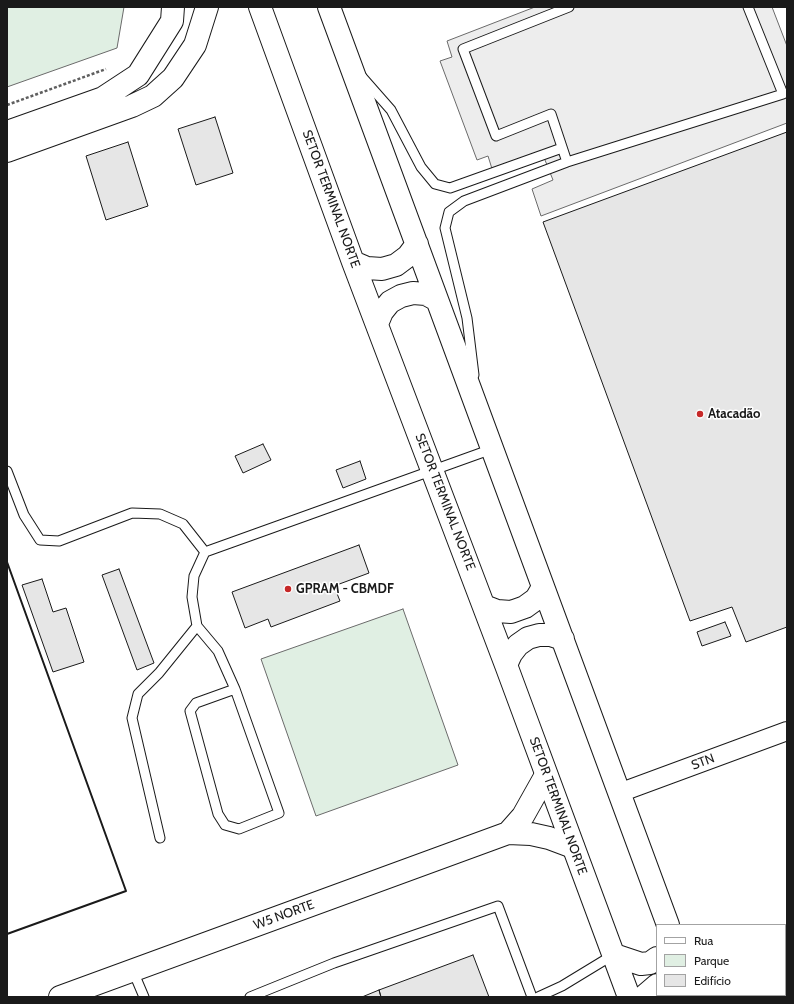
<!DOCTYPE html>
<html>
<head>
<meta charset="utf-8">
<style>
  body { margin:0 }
  #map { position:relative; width:794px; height:1004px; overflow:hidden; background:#fff; font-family:Cabin,sans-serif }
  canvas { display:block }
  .frame { position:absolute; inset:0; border:8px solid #1a1a1a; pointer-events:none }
  .legend { position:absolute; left:656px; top:924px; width:130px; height:72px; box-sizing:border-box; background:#fff; border:1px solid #a3a3a3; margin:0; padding:5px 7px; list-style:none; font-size:12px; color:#1a1a1a }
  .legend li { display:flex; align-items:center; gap:8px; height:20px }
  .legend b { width:20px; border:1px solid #a3a3a3 }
</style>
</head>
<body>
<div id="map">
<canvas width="794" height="1004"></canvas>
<div class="frame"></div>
<ul class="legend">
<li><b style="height:5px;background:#fff"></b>Rua</li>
<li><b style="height:11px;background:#e0efe3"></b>Parque</li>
<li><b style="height:11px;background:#e6e6e6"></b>Edifício</li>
</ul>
</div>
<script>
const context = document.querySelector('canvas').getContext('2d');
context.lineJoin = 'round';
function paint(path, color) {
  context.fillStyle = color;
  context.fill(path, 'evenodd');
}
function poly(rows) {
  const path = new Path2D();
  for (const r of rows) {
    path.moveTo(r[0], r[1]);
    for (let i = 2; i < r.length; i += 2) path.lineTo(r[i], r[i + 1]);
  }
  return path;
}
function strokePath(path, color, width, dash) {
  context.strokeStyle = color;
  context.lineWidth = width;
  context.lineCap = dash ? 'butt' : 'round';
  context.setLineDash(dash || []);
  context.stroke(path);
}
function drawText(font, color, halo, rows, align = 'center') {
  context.font = font + ' Cabin,sans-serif';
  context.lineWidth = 3;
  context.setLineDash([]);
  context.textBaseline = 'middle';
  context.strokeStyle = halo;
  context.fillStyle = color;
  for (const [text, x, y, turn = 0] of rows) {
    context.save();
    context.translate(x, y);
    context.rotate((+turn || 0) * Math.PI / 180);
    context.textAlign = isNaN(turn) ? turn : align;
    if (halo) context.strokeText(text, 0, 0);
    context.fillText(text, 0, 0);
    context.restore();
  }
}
const green = poly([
  [7,7,124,7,117,48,7,87,7,7],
  [403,609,458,765,316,816,261,659,403,609]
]);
const parking = poly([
  [535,7,772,7,787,46,787,123,541,216,532,189,553,180,543,155,493,172,488,156,477,160,440,61,452,57,447,41,535,7]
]);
const building = poly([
  [215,117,233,173,196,185,178,129,215,117],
  [787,132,787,627,746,642,732,607,690,621,543,222,787,132],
  [128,142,148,206,106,220,86,156,128,142],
  [263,444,271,460,243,473,235,456,263,444],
  [360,461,366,479,343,488,336,470,360,461],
  [359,545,369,573,334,586,340,601,271,627,268,619,245,628,232,592,359,545],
  [119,569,154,663,137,670,102,575,119,569],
  [42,579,53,612,66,608,84,662,53,672,22,585,42,579],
  [725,622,731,636,702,646,697,632,725,622],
  [473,955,489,997,381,997,379,990,473,955],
  [379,990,381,997,362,997,379,990]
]);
const path = poly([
  [7,105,106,69]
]);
const service = poly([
  [569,7,463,49,496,136,551,114,567,162,783,94,748,7],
  [362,77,391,110,421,167,435,184,450,188,562,148],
  [474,375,467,318,445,228,449,212,464,201,567,162],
  [7,471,24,515,40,540,59,541,132,513,160,514,183,524,205,552],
  [235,689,196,703,190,711,218,814,225,825,239,829,279,813,235,689,218,651,197,626,192,597,194,576,205,552,492,449],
  [160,838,132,718,138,694,159,673,197,626],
  [133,971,144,997],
  [250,997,334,963,498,906,532,997],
  [538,997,562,986,613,955]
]);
const minor = poly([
  [619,793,787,731]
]);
const tertiary = poly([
  [7,132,103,98,138,75,172,21,173,7],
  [7,151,132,106,153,96,173,78,195,45,207,7]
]);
const secondary = poly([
  [508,833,523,816,546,775],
  [60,997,508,833,531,834,549,838,573,847]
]);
const primary = poly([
  [260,7,353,262,506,665,629,997],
  [329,7,668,925],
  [353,262,367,268,382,269,396,265,408,256,417,244],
  [377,324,382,312,390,302,401,296,413,293,426,294,437,300],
  [484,606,497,611,511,612,525,607,536,599,543,587],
  [506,665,511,654,518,645,528,638,539,635,551,635,563,639],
  [614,955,641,964,650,963,657,958],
  [691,995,694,997],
  [643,997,657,985]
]);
const wall = poly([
  [7,562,126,891,7,934]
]);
const markers = [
  [700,414,4,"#c62828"],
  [288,589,4,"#c62828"]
];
const streetNames = [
  ["SETOR TERMINAL NORTE",331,199,70],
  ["SETOR TERMINAL NORTE",445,502,69],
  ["STN",703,762,-20],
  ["SETOR TERMINAL NORTE",558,806,70],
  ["W5 NORTE",284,915,-20]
];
const poiNames = [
  ["Atacadão",708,414],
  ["GPRAM - CBMDF",296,589]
];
paint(green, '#e0efe3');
strokePath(green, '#6a6a6a', 1);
paint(parking, '#ededed');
strokePath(parking, '#6a6a6a', 1);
paint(building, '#e6e6e6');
strokePath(building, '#1a1a1a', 1);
strokePath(service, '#1a1a1a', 11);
strokePath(minor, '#1a1a1a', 20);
strokePath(tertiary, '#1a1a1a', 24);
strokePath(secondary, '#1a1a1a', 24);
strokePath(primary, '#1a1a1a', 24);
strokePath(path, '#5f5f5f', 2.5, [3, 2]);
strokePath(service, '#fff', 9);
strokePath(minor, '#fff', 18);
strokePath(tertiary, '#fff', 22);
strokePath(secondary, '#fff', 22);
strokePath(primary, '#fff', 22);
strokePath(wall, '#1a1a1a', 2);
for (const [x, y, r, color] of markers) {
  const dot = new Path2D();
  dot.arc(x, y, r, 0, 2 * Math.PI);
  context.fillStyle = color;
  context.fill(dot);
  strokePath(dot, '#fff', 1.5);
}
drawText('13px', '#1a1a1a', '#fff', streetNames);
drawText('bold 13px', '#1a1a1a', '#fff', poiNames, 'left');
</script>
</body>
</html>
